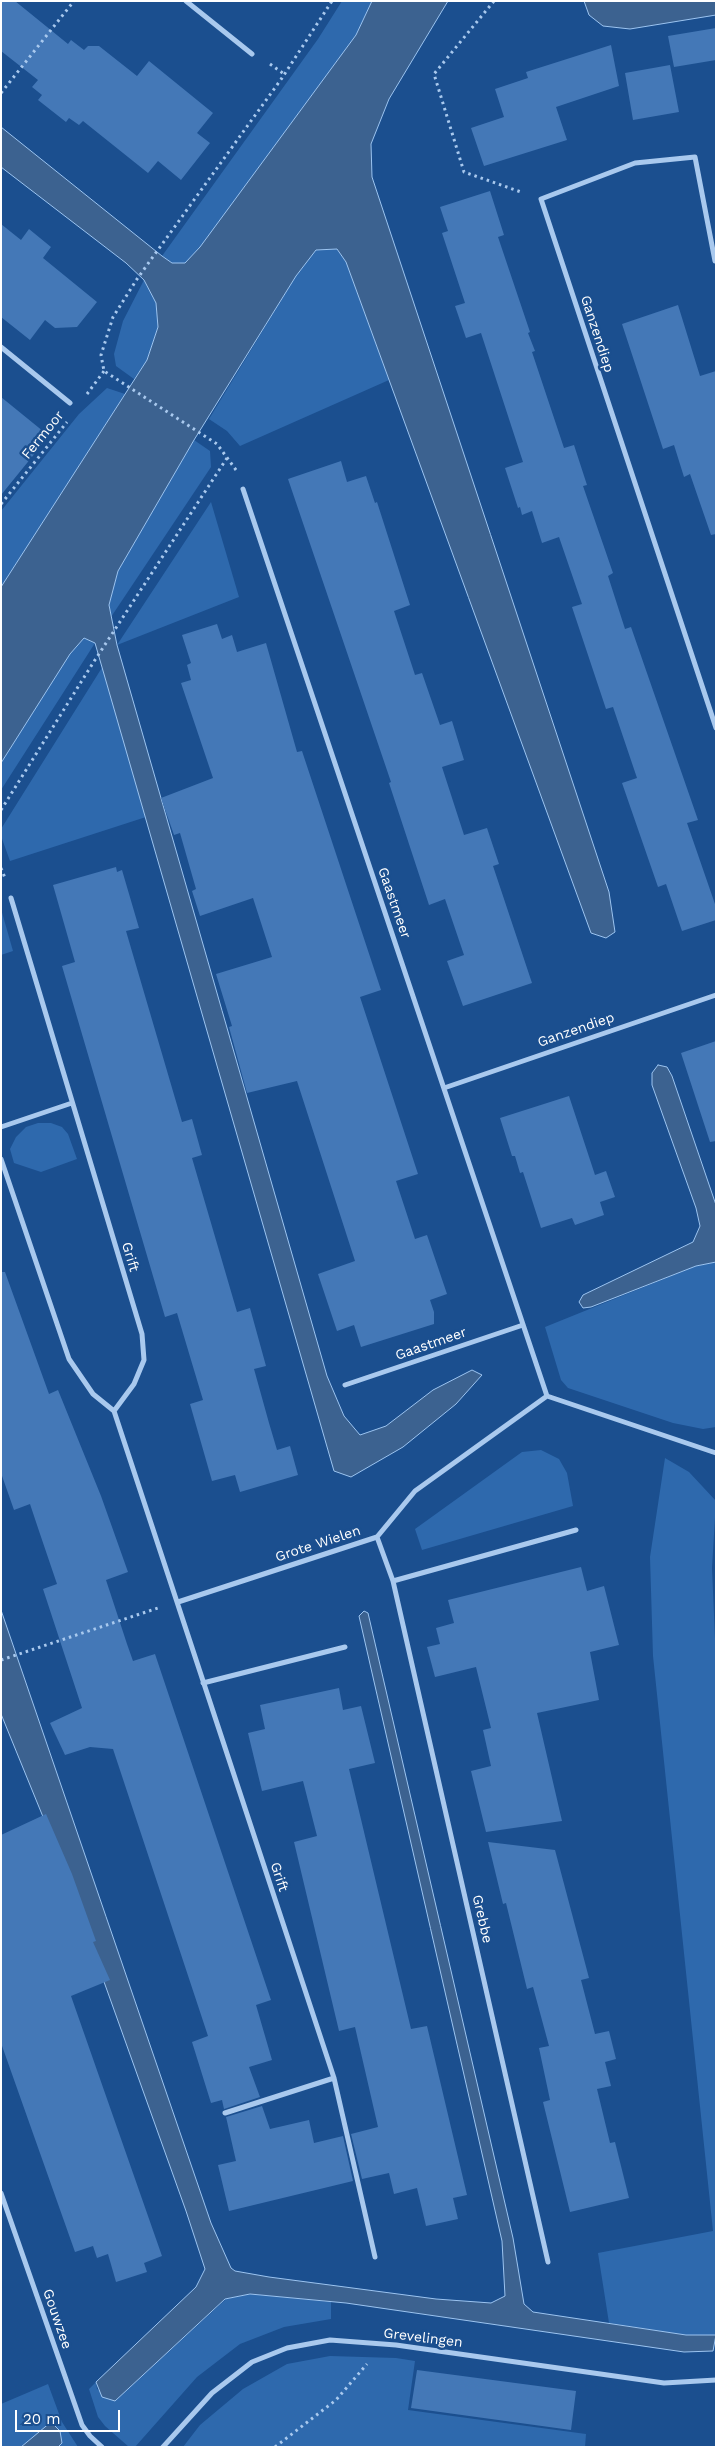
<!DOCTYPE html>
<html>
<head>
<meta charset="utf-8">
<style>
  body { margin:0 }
  #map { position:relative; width:717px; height:2448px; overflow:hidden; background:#1b4f8f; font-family:"Work Sans",sans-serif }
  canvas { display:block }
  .frame { position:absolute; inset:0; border:2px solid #fff; pointer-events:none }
  .scale { position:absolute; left:15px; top:2410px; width:105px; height:22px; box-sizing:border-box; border:2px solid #fff; border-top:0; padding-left:6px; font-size:15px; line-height:18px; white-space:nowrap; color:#fff; -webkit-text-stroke:4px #1b4f8f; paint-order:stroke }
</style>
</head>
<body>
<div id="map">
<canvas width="717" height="2448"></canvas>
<div class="frame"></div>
<div class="scale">20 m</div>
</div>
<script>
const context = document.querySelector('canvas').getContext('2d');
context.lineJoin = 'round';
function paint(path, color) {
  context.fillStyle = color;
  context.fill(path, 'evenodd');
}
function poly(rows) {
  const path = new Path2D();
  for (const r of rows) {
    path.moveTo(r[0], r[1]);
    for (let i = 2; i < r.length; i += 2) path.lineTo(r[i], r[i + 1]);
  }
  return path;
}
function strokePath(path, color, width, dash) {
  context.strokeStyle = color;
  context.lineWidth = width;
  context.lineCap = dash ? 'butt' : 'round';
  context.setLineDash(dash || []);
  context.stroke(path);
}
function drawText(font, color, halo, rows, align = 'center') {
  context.font = font + ' "Work Sans",sans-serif';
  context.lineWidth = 5;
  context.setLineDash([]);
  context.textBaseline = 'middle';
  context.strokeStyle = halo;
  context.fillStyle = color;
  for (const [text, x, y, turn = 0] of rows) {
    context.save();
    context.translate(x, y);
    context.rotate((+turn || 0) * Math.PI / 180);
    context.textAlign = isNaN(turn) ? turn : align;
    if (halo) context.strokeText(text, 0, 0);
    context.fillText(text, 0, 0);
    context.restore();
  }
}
const green = poly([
  [342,1,372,1,356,35,200,247,185,263,172,263,162,256,318,39],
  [337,249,346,262,389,380,240,446,227,431,209,419,296,276,316,250],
  [144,280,156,303,158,327,147,360,134,379,116,366,114,354,123,321],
  [107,388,125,394,1,587,1,511,79,414],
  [194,440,210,451,211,467,111,617,109,605,118,571],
  [211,502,239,597,117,645],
  [84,638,95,643,1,790,1,763,70,654],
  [103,666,146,817,10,861,1,836,1,829],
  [1,909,13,951,1,955],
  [38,1123,51,1123,62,1127,68,1134,77,1159,41,1172,14,1163,10,1149,16,1137,26,1127],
  [716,1262,716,1427,703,1429,673,1423,568,1388,561,1380,545,1327,696,1266],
  [541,1450,559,1459,567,1473,573,1506,422,1550,415,1529,522,1452],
  [665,1458,689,1472,716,1501,712,1568,716,1662,716,2335,686,2335,609,2323,598,2253,713,2231,653,1656,650,1557],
  [250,2294,331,2302,331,2319,284,2327,240,2344,197,2377,135,2447,129,2447,105,2426,98,2417,89,2389,96,2382,97,2389,115,2401,226,2299],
  [330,2356,396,2358,415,2361,408,2410,586,2434,585,2447,183,2447,200,2425,243,2389,287,2364],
  [48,2384,62,2422,78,2447,58,2447,62,2443,51,2423,21,2447,1,2447,1,2404]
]);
const water = poly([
  [372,1,448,1,389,99,371,144,372,177,609,892,615,932,606,938,591,933,346,262,337,249,316,250,296,276,194,440,118,571,109,605,117,645,327,1376,344,1416,360,1435,386,1426,433,1390,472,1370,482,1375,456,1404,403,1447,351,1477,334,1471,95,643,84,638,70,654,1,763,1,587,147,360,158,327,156,303,144,280,126,263,1,167,1,127,162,256,172,263,185,263,200,247,356,35,372,1],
  [584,1,716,1,716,15,630,29,603,26,589,15,584,1],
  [658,1065,667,1067,672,1076,716,1205,716,1262,696,1266,591,1307,583,1308,579,1302,583,1295,693,1242,700,1226,696,1208,652,1085,652,1073,658,1065],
  [1,1610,211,2223,231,2268,235,2271,269,2277,436,2299,491,2303,505,2296,502,2241,359,1616,364,1611,368,1613,513,2238,524,2304,533,2312,686,2335,716,2335,713,2351,684,2352,346,2303,250,2294,225,2299,115,2401,102,2397,96,2382,196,2287,205,2269,186,2211,59,1856,1,1714,1,1610],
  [51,2422,60,2431,62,2443,58,2447,21,2447,51,2422]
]);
const building = poly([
  [1,1,15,1,68,44,71,40,84,50,88,46,99,46,137,76,149,61,213,113,197,133,210,143,181,180,158,161,148,173,83,121,79,125,69,118,66,122,38,100,42,95,32,87,38,80,1,51],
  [716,28,716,60,674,67,668,36],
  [611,45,619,86,556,107,567,140,484,166,471,128,504,117,495,89,528,78,526,72],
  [670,65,679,112,633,120,625,73],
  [490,191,504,235,498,237,530,332,528,333,535,351,532,352,564,448,574,445,587,485,583,486,613,573,608,576,625,629,631,627,698,820,687,823,716,907,716,920,682,931,666,884,658,887,622,783,637,778,613,707,606,709,572,607,582,604,559,537,542,543,532,511,522,515,520,507,518,508,505,468,523,462,481,333,466,338,455,306,465,303,442,233,448,231,440,207],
  [1,224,21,240,29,229,51,247,43,258,97,302,77,327,55,328,45,320,30,340,1,317],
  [678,305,700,376,716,371,716,534,711,535,690,474,684,477,674,445,663,449,622,324],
  [1,397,49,436,1,495],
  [341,461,347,482,366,476,375,503,377,502,410,605,394,611,415,675,422,673,440,725,452,721,464,760,442,767,464,835,487,828,499,864,493,866,532,983,463,1006,447,961,464,955,445,899,429,905,389,783,391,782,288,479],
  [217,624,222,639,232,635,237,652,266,643,297,752,302,751,381,990,360,997,418,1174,396,1181,415,1239,427,1235,447,1294,430,1300,434,1312,434,1324,361,1347,354,1325,337,1331,318,1274,355,1261,297,1081,247,1093,229,1027,232,1026,216,974,272,957,253,898,200,916,192,891,196,889,180,833,174,835,161,798,213,778,181,683,191,680,187,665,191,663,182,635],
  [116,867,117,872,122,870,139,928,126,931,182,1122,192,1119,202,1155,192,1158,237,1312,250,1308,266,1366,254,1369,269,1423,277,1450,290,1446,298,1475,240,1492,235,1475,212,1481,190,1404,203,1400,191,1360,177,1313,165,1317,62,966,75,962,53,885],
  [716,1041,716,1141,710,1142,681,1053],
  [569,1096,595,1175,606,1171,615,1197,600,1202,604,1215,575,1225,572,1218,541,1228,523,1172,520,1173,515,1156,512,1156,500,1118],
  [1,1272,5,1272,49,1394,58,1390,101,1496,128,1572,106,1580,127,1644,133,1661,155,1654,271,2000,256,2005,272,2060,249,2067,260,2097,224,2109,222,2100,211,2103,192,2042,208,2036,113,1749,90,1747,65,1755,50,1723,82,1708,43,1589,57,1584,39,1531,30,1504,14,1510,1,1473],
  [581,1567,587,1591,604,1586,619,1645,590,1652,599,1700,537,1713,562,1821,486,1832,471,1771,491,1766,483,1730,491,1728,476,1667,435,1677,427,1647,440,1644,436,1628,454,1623,448,1600],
  [339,1688,343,1710,361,1706,375,1763,349,1769,411,2029,427,2026,467,2195,453,2198,458,2219,426,2226,417,2188,394,2194,389,2173,362,2179,351,2134,378,2127,355,2027,339,2031,294,1842,317,1836,303,1781,262,1791,248,1733,265,1729,260,1705],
  [46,1814,72,1874,96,1941,93,1942,110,1980,71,1996,162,2256,144,2263,147,2272,116,2282,108,2254,97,2258,93,2246,75,2252,1,2043,1,1835],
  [488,1842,555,1850,589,1978,581,1980,595,2034,609,2031,616,2059,605,2062,611,2086,597,2089,610,2143,615,2142,629,2198,570,2212,543,2102,550,2100,539,2048,549,2046,533,1987,527,1989,506,1903,503,1904],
  [262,2106,270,2129,309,2120,314,2143,343,2136,353,2181,229,2211,218,2165,236,2161,226,2117],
  [417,2370,576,2391,571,2430,411,2408]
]);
const path = poly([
  [494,1,434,74,464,172,521,192],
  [270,64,284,74],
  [1,93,74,1],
  [87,394,104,371],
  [236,470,217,444,104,371,101,355,113,317,137,279,282,78,332,1],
  [1,504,67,422],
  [1,810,93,663,227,458],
  [1,868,5,878],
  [1,1660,158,1608],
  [275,2447,336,2400,367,2364]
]);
const street = poly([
  [186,1,252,54],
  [715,261,695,157,635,163,541,199,716,728],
  [1,347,70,403],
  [243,489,547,1396],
  [11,898,142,1334,144,1360,134,1384,114,1411],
  [444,1088,716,995],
  [1,1127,72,1103],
  [1,1159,69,1359,93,1394,114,1411,334,2078,375,2257],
  [345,1385,523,1325],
  [547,1396,716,1453],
  [377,1537,393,1581,548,2262],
  [393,1581,576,1530],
  [178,1602,377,1537,415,1491,547,1396],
  [203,1683,345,1647],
  [225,2113,334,2078],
  [1,2193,82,2425,90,2436,102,2447],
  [163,2447,212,2393,252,2362,287,2348,330,2340,396,2345,664,2383,716,2380]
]);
const streetNames = [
  ["Ganzendiep",597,334,72],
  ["Fermoor",43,435,-51],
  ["Gaastmeer",394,903,71],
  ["Ganzendiep",576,1030,-19],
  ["Grift",130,1257,73],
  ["Gaastmeer",431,1344,-19],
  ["Grote Wielen",318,1544,-18],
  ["Grift",279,1877,72],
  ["Grebbe",482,1919,77],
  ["Gouwzee",57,2319,71],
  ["Grevelingen",423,2338,7]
];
paint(green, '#2e69ad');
paint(water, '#3c6290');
strokePath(water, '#9cc4f0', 1);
paint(building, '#4478b7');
strokePath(path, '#a9c9ee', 3, [2.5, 4]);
strokePath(street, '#a9c9ee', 5);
drawText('14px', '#fff', '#1b4f8f', streetNames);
</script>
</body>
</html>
